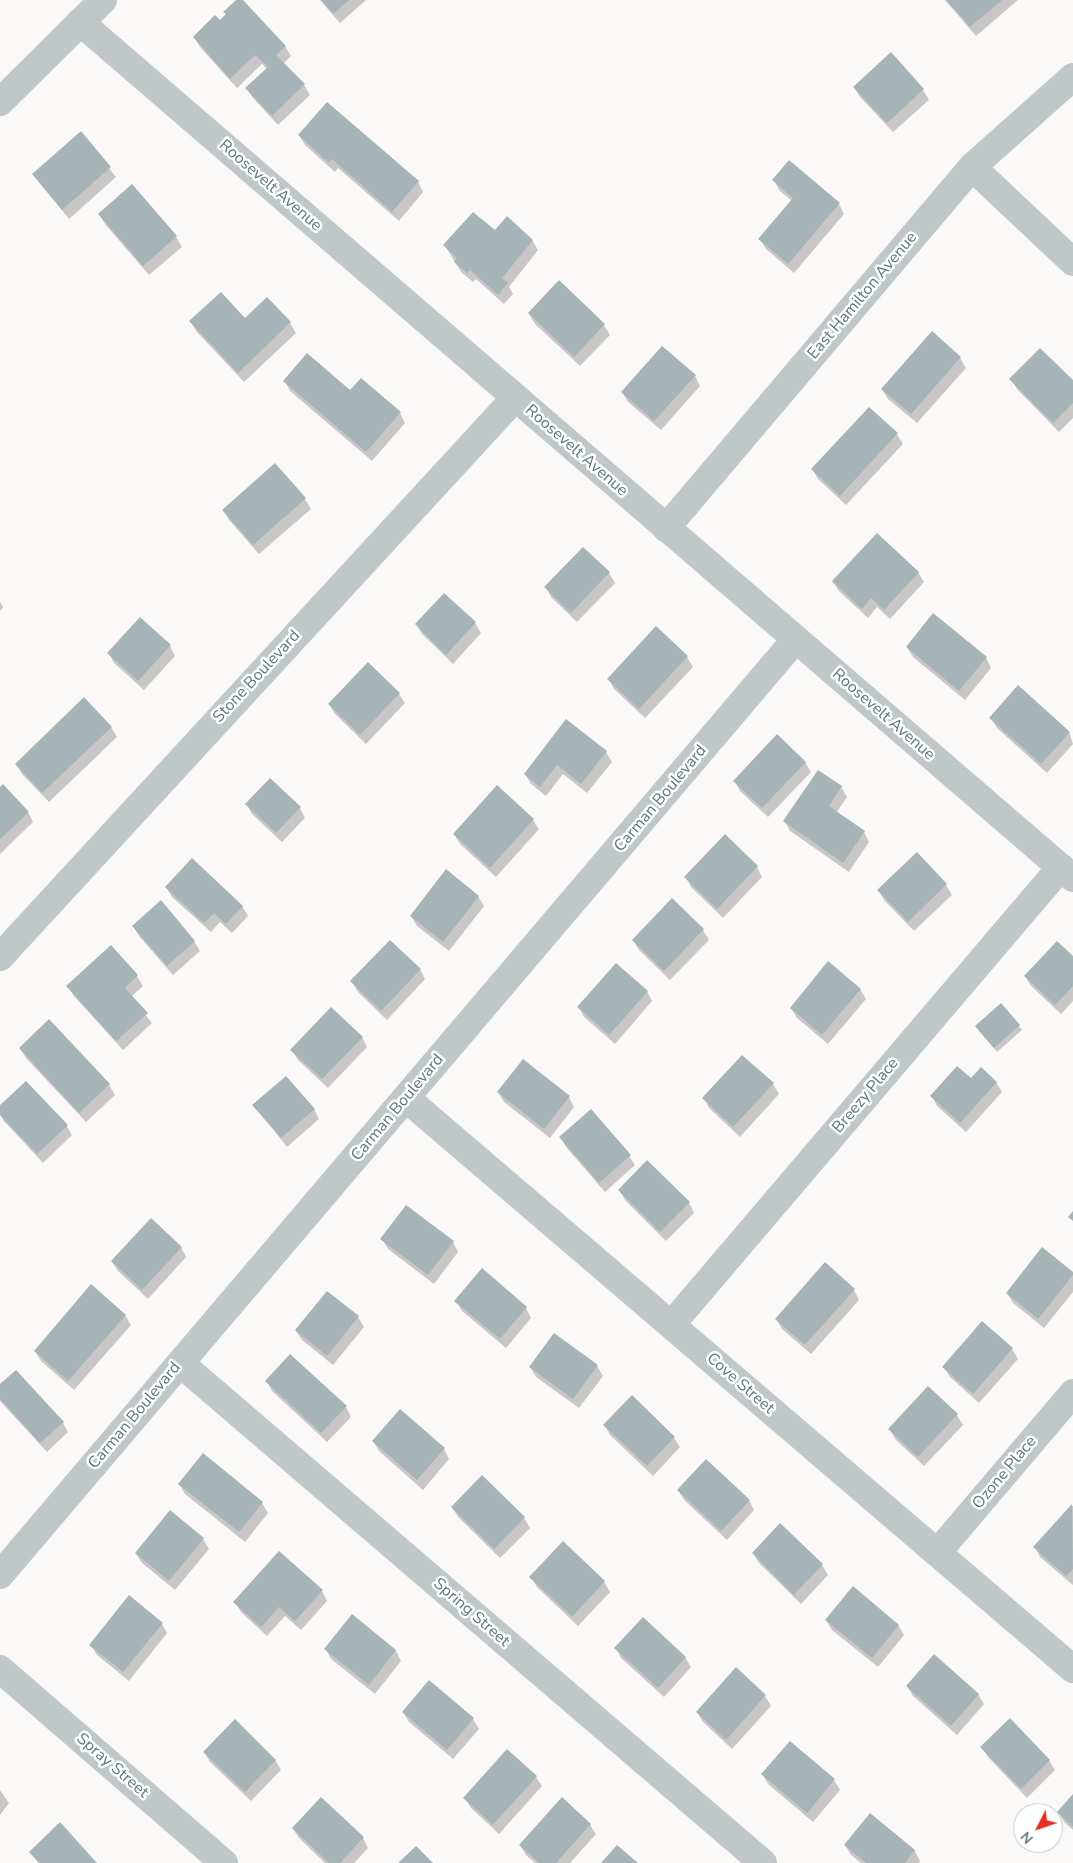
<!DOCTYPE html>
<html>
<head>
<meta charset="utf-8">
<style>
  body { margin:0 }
  #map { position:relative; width:1073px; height:1863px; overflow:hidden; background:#faf9f7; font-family:"Nunito Sans",sans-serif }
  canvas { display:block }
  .north { position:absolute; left:1013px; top:1803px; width:50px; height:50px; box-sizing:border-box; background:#fff; border:1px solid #bfc8cb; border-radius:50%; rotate:229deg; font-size:14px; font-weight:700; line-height:20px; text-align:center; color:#5e767d }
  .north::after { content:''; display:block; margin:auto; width:18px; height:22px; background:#eb2a26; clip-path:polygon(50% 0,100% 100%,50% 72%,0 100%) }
</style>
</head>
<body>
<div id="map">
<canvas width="1073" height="1863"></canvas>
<div class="north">N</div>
</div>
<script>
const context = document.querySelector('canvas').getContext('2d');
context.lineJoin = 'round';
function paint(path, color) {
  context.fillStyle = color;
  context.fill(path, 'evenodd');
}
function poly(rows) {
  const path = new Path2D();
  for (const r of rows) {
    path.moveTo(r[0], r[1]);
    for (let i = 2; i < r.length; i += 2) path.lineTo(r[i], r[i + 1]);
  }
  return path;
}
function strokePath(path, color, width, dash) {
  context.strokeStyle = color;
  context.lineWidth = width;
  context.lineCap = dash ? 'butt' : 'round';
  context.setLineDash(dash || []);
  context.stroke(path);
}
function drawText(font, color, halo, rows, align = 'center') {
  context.font = font + ' "Nunito Sans",sans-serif';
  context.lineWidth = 5;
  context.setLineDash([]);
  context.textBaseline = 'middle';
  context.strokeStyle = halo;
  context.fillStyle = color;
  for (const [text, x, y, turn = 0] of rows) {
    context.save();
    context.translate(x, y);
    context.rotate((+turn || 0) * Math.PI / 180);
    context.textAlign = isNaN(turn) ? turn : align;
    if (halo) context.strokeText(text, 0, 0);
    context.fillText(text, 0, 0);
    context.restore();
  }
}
const shadow = poly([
  [238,0,241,0,285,46,291,56,283,64,304,85,310,95,278,125,253,98,247,88,267,69,262,64,237,88,200,47,195,38,220,22,226,15,225,12],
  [320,0,366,0,340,23],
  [945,0,1018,0,976,36],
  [854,87,923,90,929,100,893,132,860,97],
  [81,133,116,177,69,219,33,174],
  [299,135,418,182,423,192,399,221,338,168,335,172,305,145],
  [774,180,839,204,844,214,794,273,766,249,760,239,792,201,779,190],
  [99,214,176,237,182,247,149,275,105,224],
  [484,221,495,231,532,240,538,250,509,287,513,294,504,304,476,279,473,282,461,272,445,246],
  [559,282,604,325,610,335,580,366,535,324,529,314],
  [267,298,290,323,296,333,244,382,197,332,191,322,245,319],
  [960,358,966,368,917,423,888,399,882,389],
  [695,376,700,386,661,430,628,402,622,392],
  [1011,379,1073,382,1073,418,1059,432,1017,389],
  [285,381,350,392,400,413,405,423,372,461,290,391],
  [869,408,897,434,903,444,846,505,818,479,812,469],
  [275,465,305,499,311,509,259,554,229,520,224,511],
  [583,549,609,573,615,583,577,622,551,597,546,587],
  [918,572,924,582,890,619,877,607,868,618,839,591,833,582],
  [445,594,475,623,481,633,453,664,422,634,416,624],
  [0,602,3,607,0,611],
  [170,646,175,656,144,690,114,663,109,653],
  [907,647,986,658,991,668,965,700,913,657],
  [687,657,693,667,645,718,614,689,609,679],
  [399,694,405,703,366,744,335,714,329,704],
  [991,718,1069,732,1073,744,1047,773,997,728],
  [566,721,606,752,612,762,587,793,563,774,546,796,531,784,525,774],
  [111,727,117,737,49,802,22,774,16,764],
  [805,762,811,772,768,817,740,791,735,781],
  [818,772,841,787,847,797,836,813,864,832,869,842,849,872,790,831,785,822],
  [0,789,28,812,33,822,0,854],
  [247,805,300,808,305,818,282,842,252,814],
  [533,820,539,829,496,877,460,844,454,834],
  [917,854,946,885,952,895,914,931,884,900,879,890],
  [757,867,762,877,723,918,691,887,686,877],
  [166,887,242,906,248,916,232,933,220,922,211,932,172,897],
  [478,896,484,906,449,951,417,926,411,916],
  [672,900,703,930,709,940,670,980,639,950,633,940],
  [133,926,194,941,200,951,173,975,139,936],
  [111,947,137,976,143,986,131,997,152,1023,123,1050,74,996,68,986],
  [1073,958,1073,1001,1061,1014,1031,986,1025,976],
  [420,969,425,979,387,1020,358,992,352,982],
  [860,989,866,999,828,1044,797,1018,791,1008],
  [647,991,652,1001,615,1044,584,1017,579,1007],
  [1001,1005,1022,1030,997,1052,979,1031],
  [49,1021,109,1085,115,1095,86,1122,26,1058,20,1048],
  [362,1037,367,1047,328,1088,298,1060,292,1050],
  [971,1080,996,1082,1002,1092,966,1132,937,1106,932,1096],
  [773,1084,779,1094,740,1137,709,1108,704,1098],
  [498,1092,569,1097,574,1107,550,1138,504,1102],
  [254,1105,314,1109,319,1119,287,1147],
  [0,1107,66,1125,72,1135,43,1163,3,1120],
  [561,1137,629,1156,635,1165,605,1192,566,1147],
  [619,1190,689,1203,694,1213,666,1241,625,1200],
  [382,1239,453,1242,458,1252,434,1284,388,1249],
  [181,1247,186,1257,148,1299,118,1271,112,1262],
  [1073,1274,1073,1292,1044,1328,1013,1303,1007,1293],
  [854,1290,859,1300,811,1354,782,1329,776,1319],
  [327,1292,358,1317,364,1327,333,1365,302,1340,296,1331],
  [456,1301,526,1308,531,1318,506,1348,462,1311],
  [125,1315,131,1325,74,1390,41,1361,35,1351],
  [1012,1349,1018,1359,979,1403,950,1377,944,1367],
  [597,1366,603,1376,579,1408,536,1377,530,1367],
  [267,1381,346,1407,351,1417,327,1442,272,1391],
  [0,1386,63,1423,68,1432,47,1452,0,1401],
  [928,1388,957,1415,963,1425,924,1466,895,1439,890,1429],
  [605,1425,674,1438,680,1447,653,1476,610,1435],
  [373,1441,444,1449,449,1459,423,1490,379,1451],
  [179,1484,262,1503,268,1513,245,1542,185,1494],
  [678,1490,749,1500,754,1510,727,1540,684,1500],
  [1072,1506,1073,1506,1073,1585,1040,1557,1035,1547],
  [452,1507,524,1518,530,1528,500,1558,458,1517],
  [780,1525,822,1565,828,1575,801,1604,759,1563,753,1553],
  [203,1539,209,1549,175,1590,142,1563,136,1554],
  [531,1577,604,1582,610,1592,578,1626,537,1587],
  [322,1591,327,1601,301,1630,285,1616,267,1636,241,1612,235,1602],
  [352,1616,396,1651,401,1661,375,1694,331,1659,326,1649],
  [826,1620,898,1625,904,1635,878,1667,832,1630],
  [162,1624,167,1633,129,1681,97,1655,91,1645],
  [616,1648,685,1657,691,1667,664,1697,621,1658],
  [736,1669,765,1696,771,1706,732,1749,703,1722,697,1712],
  [907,1686,978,1694,984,1704,957,1735,913,1696],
  [403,1712,473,1719,479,1729,453,1759,409,1722],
  [790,1743,834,1780,840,1790,813,1822,768,1784,763,1775],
  [982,1748,1049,1760,1055,1770,1027,1798,988,1757],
  [204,1752,275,1760,281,1770,251,1801,210,1762],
  [536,1777,542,1786,499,1834,471,1808,465,1798],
  [0,1790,9,1803,0,1815],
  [1073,1796,1073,1830,1064,1822,1058,1812],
  [870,1815,915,1851,920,1861,919,1863,861,1863,851,1855,845,1845],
  [590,1825,596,1834,570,1863,535,1863,526,1855,520,1845],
  [293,1829,363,1838,368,1848,354,1863,325,1863,299,1838]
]);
const building = poly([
  [236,0,243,0,286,46,276,55,305,84,272,116,245,88,268,67,255,55,230,79,193,37,215,15,220,20,226,14,223,12],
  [321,0,349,0,333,14],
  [946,0,1002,0,970,27],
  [891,52,924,89,887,123,853,87],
  [327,102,419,181,392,212,332,159,329,163,298,135],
  [81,131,111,167,62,210,32,174],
  [789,160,840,203,788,264,758,239,793,198,772,180],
  [132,184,177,236,143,266,98,214],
  [473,212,495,230,507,216,533,240,502,278,508,283,498,295,470,270,467,273,454,262,457,258,443,245],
  [559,280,605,324,574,357,528,313],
  [221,292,245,318,267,297,291,322,238,373,189,321],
  [932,331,961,357,911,414,881,389],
  [662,346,696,375,654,421,621,392],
  [1040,348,1073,380,1073,403,1053,423,1009,379],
  [307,353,350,390,361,378,401,412,366,452,283,381],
  [869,407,898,433,840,496,811,469],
  [275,463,306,498,253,545,222,510],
  [877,533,919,572,884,610,871,598,862,609,832,581],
  [583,547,610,572,571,613,544,587],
  [444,593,476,622,446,655,415,624],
  [933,613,987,657,959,691,906,647],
  [140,617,171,645,138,681,107,653],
  [656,626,688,656,639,709,607,679],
  [368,662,400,693,360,735,328,704],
  [1018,685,1070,732,1041,764,989,718],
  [84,697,112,727,42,793,15,764],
  [566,719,607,751,581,784,557,765,540,787,524,774],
  [777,734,806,762,762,808,733,781],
  [818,770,842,786,829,806,865,831,843,863,783,821],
  [270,778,301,807,276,833,245,804],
  [3,784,29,812,0,839,0,787],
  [497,785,534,819,490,868,453,834],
  [725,834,758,866,717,909,684,877],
  [917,852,947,884,908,922,877,890],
  [192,858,243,906,226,924,214,913,204,923,165,887],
  [446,869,479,896,443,942,410,916],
  [672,898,704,929,664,971,632,940],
  [161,900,195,941,167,966,132,926],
  [390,940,421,969,381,1011,350,981],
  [1057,941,1073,956,1073,986,1055,1005,1024,976],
  [111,945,138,975,125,988,148,1013,116,1041,66,986],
  [828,961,861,989,822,1035,790,1008],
  [616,963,648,991,609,1035,577,1007],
  [1001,1003,1020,1025,994,1048,975,1026],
  [331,1007,363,1037,322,1079,290,1050],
  [49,1019,110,1084,79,1113,19,1048],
  [742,1055,774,1083,733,1127,702,1098],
  [523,1059,570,1096,544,1129,497,1092],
  [957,1066,971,1078,981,1067,997,1082,960,1123,930,1096],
  [286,1076,315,1109,281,1138,252,1105],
  [26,1081,68,1125,37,1154,0,1115,0,1105],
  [591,1109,631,1155,599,1183,559,1137],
  [647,1160,690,1202,660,1232,618,1190],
  [406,1205,454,1241,428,1275,380,1239],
  [1073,1211,1073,1221,1068,1217],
  [151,1218,182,1247,142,1290,111,1261],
  [1042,1247,1073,1272,1073,1275,1038,1319,1006,1293],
  [825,1262,855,1289,805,1345,775,1319],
  [482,1268,527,1307,500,1339,454,1301],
  [91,1284,126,1315,68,1381,34,1351],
  [327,1291,359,1316,327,1356,295,1330],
  [982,1321,1013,1348,973,1394,942,1367],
  [554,1333,598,1365,573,1399,529,1367],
  [290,1354,347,1406,321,1433,265,1381],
  [16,1370,64,1422,40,1443,0,1399,0,1384],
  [928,1386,958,1414,918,1457,888,1429],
  [632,1395,675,1437,647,1466,603,1425],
  [400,1409,445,1448,417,1480,372,1441],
  [203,1453,263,1502,239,1532,178,1484],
  [706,1459,750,1500,721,1531,677,1490],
  [482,1475,525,1517,494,1549,451,1507],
  [1072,1504,1073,1569,1066,1576,1033,1547],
  [170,1510,204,1538,169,1581,135,1553],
  [780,1523,823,1564,794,1595,752,1553],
  [563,1541,605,1581,572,1617,529,1577],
  [279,1551,323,1590,295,1621,279,1607,261,1627,233,1602],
  [853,1586,899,1625,872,1658,825,1620],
  [129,1595,163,1623,123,1672,89,1645],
  [352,1614,396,1650,369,1685,324,1649],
  [643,1617,686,1657,658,1688,614,1648],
  [934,1654,979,1694,951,1726,906,1686],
  [736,1667,766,1695,726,1740,696,1712],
  [429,1680,474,1718,447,1750,402,1712],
  [1010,1718,1050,1760,1021,1789,980,1747],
  [235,1719,276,1760,245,1792,203,1752],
  [790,1741,835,1779,807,1813,761,1774],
  [507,1749,537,1776,493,1825,463,1798],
  [1073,1794,1073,1827,1057,1812],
  [321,1797,364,1837,340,1863,329,1863,292,1828],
  [562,1797,591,1824,556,1863,539,1863,519,1845],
  [870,1813,915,1850,905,1863,866,1863,844,1845],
  [60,1822,97,1863,39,1863,29,1852],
  [617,1845,638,1863,601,1863],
  [416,1846,433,1863,398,1863]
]);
const street = poly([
  [80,22,1073,878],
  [0,102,103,0],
  [972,167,1073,262],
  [666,528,972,167,1073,77],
  [0,957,515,398],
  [407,1099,1073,1669],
  [671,1325,1061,867],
  [180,1363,763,1863],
  [937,1553,1073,1393],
  [0,1575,795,640],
  [0,1669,224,1863]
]);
const streetNames = [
  ["Roosevelt Avenue",270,186,41],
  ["East Hamilton Avenue",863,296,-50],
  ["Roosevelt Avenue",576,451,41],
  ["Stone Boulevard",257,677,-47],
  ["Roosevelt Avenue",883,715,41],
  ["Carman Boulevard",661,799,-50],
  ["Breezy Place",866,1096,-50],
  ["Carman Boulevard",398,1108,-50],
  ["Cove Street",740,1384,41],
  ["Carman Boulevard",135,1416,-50],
  ["Ozone Place",1005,1473,-50],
  ["Spring Street",471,1613,41],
  ["Spray Street",112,1766,41]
];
paint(shadow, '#0003');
paint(building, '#a6b4b7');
strokePath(street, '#c0c7c9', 28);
drawText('16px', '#5e767d', '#fff', streetNames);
</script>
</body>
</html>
